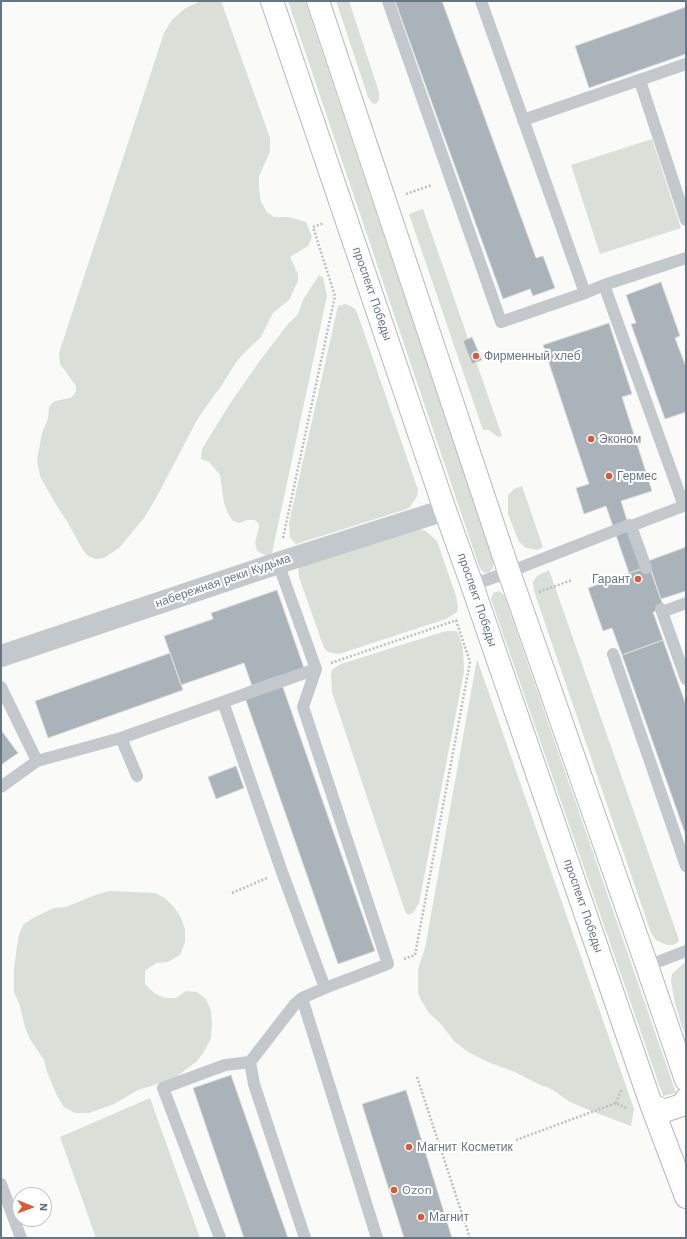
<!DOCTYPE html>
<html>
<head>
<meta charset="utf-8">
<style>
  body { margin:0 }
  #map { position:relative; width:687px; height:1239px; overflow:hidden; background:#fafaf8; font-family:"Work Sans",sans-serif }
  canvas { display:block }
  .frame { position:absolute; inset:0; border:2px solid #657683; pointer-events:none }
  .north { position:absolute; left:12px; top:1187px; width:40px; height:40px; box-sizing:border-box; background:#fff; border:1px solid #c1c8cd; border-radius:50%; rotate:91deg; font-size:11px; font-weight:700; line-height:16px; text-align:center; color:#657683 }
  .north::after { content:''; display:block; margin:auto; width:14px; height:18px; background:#e4572e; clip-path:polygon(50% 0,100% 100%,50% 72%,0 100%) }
</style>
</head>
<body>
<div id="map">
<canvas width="687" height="1239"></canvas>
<div class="frame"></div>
<div class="north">N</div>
</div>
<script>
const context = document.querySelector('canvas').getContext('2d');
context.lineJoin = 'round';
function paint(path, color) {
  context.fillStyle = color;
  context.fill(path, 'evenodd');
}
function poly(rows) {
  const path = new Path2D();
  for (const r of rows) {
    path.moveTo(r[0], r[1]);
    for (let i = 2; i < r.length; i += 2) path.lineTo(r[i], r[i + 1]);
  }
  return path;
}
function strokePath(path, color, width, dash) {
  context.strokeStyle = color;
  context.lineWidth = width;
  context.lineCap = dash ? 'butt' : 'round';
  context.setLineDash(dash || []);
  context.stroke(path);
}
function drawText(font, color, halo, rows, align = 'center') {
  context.font = font + ' "Work Sans",sans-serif';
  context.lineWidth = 4;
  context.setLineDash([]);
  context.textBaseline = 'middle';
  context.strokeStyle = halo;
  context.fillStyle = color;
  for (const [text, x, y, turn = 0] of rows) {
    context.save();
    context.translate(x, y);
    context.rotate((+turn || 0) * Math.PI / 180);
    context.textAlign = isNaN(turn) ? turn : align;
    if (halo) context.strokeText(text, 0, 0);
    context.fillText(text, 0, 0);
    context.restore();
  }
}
const green = poly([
  [200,1,221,1,270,138,270,152,259,176,259,189,261,202,267,212,274,217,288,217,306,222,312,237,308,246,290,257,298,274,298,281,289,300,273,313,261,337,241,356,233,367,222,385,205,408,197,420,155,500,144,518,119,548,104,558,96,559,88,556,83,550,68,523,55,503,40,476,37,460,42,433,48,419,49,408,51,404,55,401,70,398,74,395,76,391,76,386,60,364,59,353,164,33,171,21,184,9],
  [288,1,305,1,493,561,493,568,489,573,483,572,479,566],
  [336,1,349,1,379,92,379,100,376,104,372,103,368,97],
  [652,139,681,228,600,254,571,165],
  [423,209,502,436,498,437,489,430,483,430,409,214],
  [319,275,323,277,327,296,272,553,269,555,265,555,257,551,256,546,255,542,259,528,259,524,255,520,247,520,239,523,233,521,228,513,224,503,220,475,209,462,201,459,202,449,229,405,259,362,288,324,298,314,303,300],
  [345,304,350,306,355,309,358,315,418,490,417,496,410,507,404,510,296,544,290,538,289,523,338,306],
  [522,486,543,547,538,550,526,548,519,542,508,514,508,495,514,489],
  [417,528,426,531,437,541,456,596,458,607,457,612,446,619,339,654,328,652,324,648,299,577,298,569,302,565],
  [549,570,679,940,677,943,673,945,668,945,662,943,656,940,651,933,534,591,533,582,537,576],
  [499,591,504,595,676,1093,663,1096,491,599,493,593],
  [446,631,456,631,459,634,463,649,464,672,419,903,413,913,408,915,405,911,332,692,331,675,332,670,336,667,341,664],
  [477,659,634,1109,631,1126,594,1112,570,1102,553,1090,547,1087,540,1085,515,1072,488,1062,468,1052,455,1042,440,1023,429,1013,421,1000,418,993,418,969,425,948],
  [110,891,155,893,165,898,174,907,181,918,185,929,185,942,180,955,168,962,156,963,145,971,145,984,154,993,165,998,176,998,186,991,197,992,206,999,211,1011,212,1024,211,1038,205,1050,197,1061,176,1077,164,1082,138,1090,114,1104,89,1113,75,1113,64,1107,57,1096,47,1072,44,1060,30,1039,25,1027,19,1003,14,992,14,969,17,946,19,935,23,925,33,918,54,908,66,907,98,894],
  [686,961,686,1035,682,1027,675,1003,671,981,672,974],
  [150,1098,200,1238,96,1238,60,1137]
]);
const building = poly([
  [395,1,442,1,536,258,543,256,555,288,533,296,530,289,503,299,395,1],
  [686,7,686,54,589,88,575,46,686,7],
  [661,282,680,336,675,338,686,367,686,412,665,419,631,324,636,323,626,295,661,282],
  [609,323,632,394,622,397,652,491,621,501,642,569,629,573,606,506,584,514,576,488,589,484,543,345,609,323],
  [472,337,482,360,472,364,463,341,472,337],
  [686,547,686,591,661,599,648,561,686,547],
  [649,566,664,608,653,612,663,640,622,655,612,628,603,631,588,588,649,566],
  [277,590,304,668,252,686,244,663,181,685,164,636,213,619,211,613,277,590],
  [663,640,686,705,686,836,622,655,663,640],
  [170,653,183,690,48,738,35,701,170,653],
  [279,676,375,951,338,964,242,689,279,676],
  [1,730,18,753,1,765,1,730],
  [236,766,244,788,216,799,208,777,236,766],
  [231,1075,288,1238,244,1238,193,1088,231,1075],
  [406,1090,452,1238,404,1238,362,1104,406,1090]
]);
const path = poly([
  [406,194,432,185],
  [283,538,335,296,313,227,324,223],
  [539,592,572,580],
  [331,663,457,620],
  [232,893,267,878],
  [404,959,415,955,470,662,456,620],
  [417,1077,470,1238],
  [616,1103,622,1088],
  [516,1140,616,1103,628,1109]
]);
const lane = poly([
  [388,1,501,322,585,293],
  [481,1,585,293,604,285,684,506],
  [640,81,686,220],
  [523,120,686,64],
  [604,285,686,258],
  [631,526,646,568],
  [278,563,316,669,303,707,388,964,325,988,302,998,295,1004,250,1062,254,1084,305,1238],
  [472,585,509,572,629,525,631,526,686,505],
  [661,609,686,679],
  [662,612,686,603],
  [613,654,686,866],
  [1,687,37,761],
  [223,702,282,872,325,988],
  [121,738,137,776],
  [1,787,37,761,121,738,316,669],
  [647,966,686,951],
  [302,998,377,1238],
  [1,1184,21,1238],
  [220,1238,163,1088,225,1065,250,1062]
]);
const street = poly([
  [1,656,278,563,445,510]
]);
const secondary = poly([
  [272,1,445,510,472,585,651,1104,686,1197],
  [318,1,509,572,647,966,686,1080],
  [651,1104,664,1111,682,1105,686,1099]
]);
const markers = [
  [476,356,4,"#e4572e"],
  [591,439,4,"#e4572e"],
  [609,476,4,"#e4572e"],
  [638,579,4,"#e4572e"],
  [409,1147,4,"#e4572e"],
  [394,1190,4,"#e4572e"],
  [421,1217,4,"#e4572e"]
];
const streetNames = [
  ["проспект Победы",372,294,71],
  ["набережная реки Кудьма",223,581,-19],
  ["проспект Победы",477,600,71],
  ["проспект Победы",583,906,71]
];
const poiNames = [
  ["Фирменный хлеб",484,356],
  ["Эконом",599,439],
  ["Гермес",617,476],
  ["Гарант",630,579,"right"],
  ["Магнит Косметик",417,1147],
  ["Ozon",402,1190],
  ["Магнит",429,1217]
];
paint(green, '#dadfd7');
paint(building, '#aab3b9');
strokePath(building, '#dcdcda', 1);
strokePath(secondary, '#b3babf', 24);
strokePath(path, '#bbbfc2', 2.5, [2, 2]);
strokePath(lane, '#c3c8cc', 12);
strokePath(street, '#c3c8cc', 22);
strokePath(secondary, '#fff', 22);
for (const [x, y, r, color] of markers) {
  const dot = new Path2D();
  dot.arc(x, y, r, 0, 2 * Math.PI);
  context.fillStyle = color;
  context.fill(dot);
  strokePath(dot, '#fff', 1.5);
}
drawText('12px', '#657683', '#fff', streetNames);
drawText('12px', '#657683', '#fff', poiNames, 'left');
</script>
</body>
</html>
